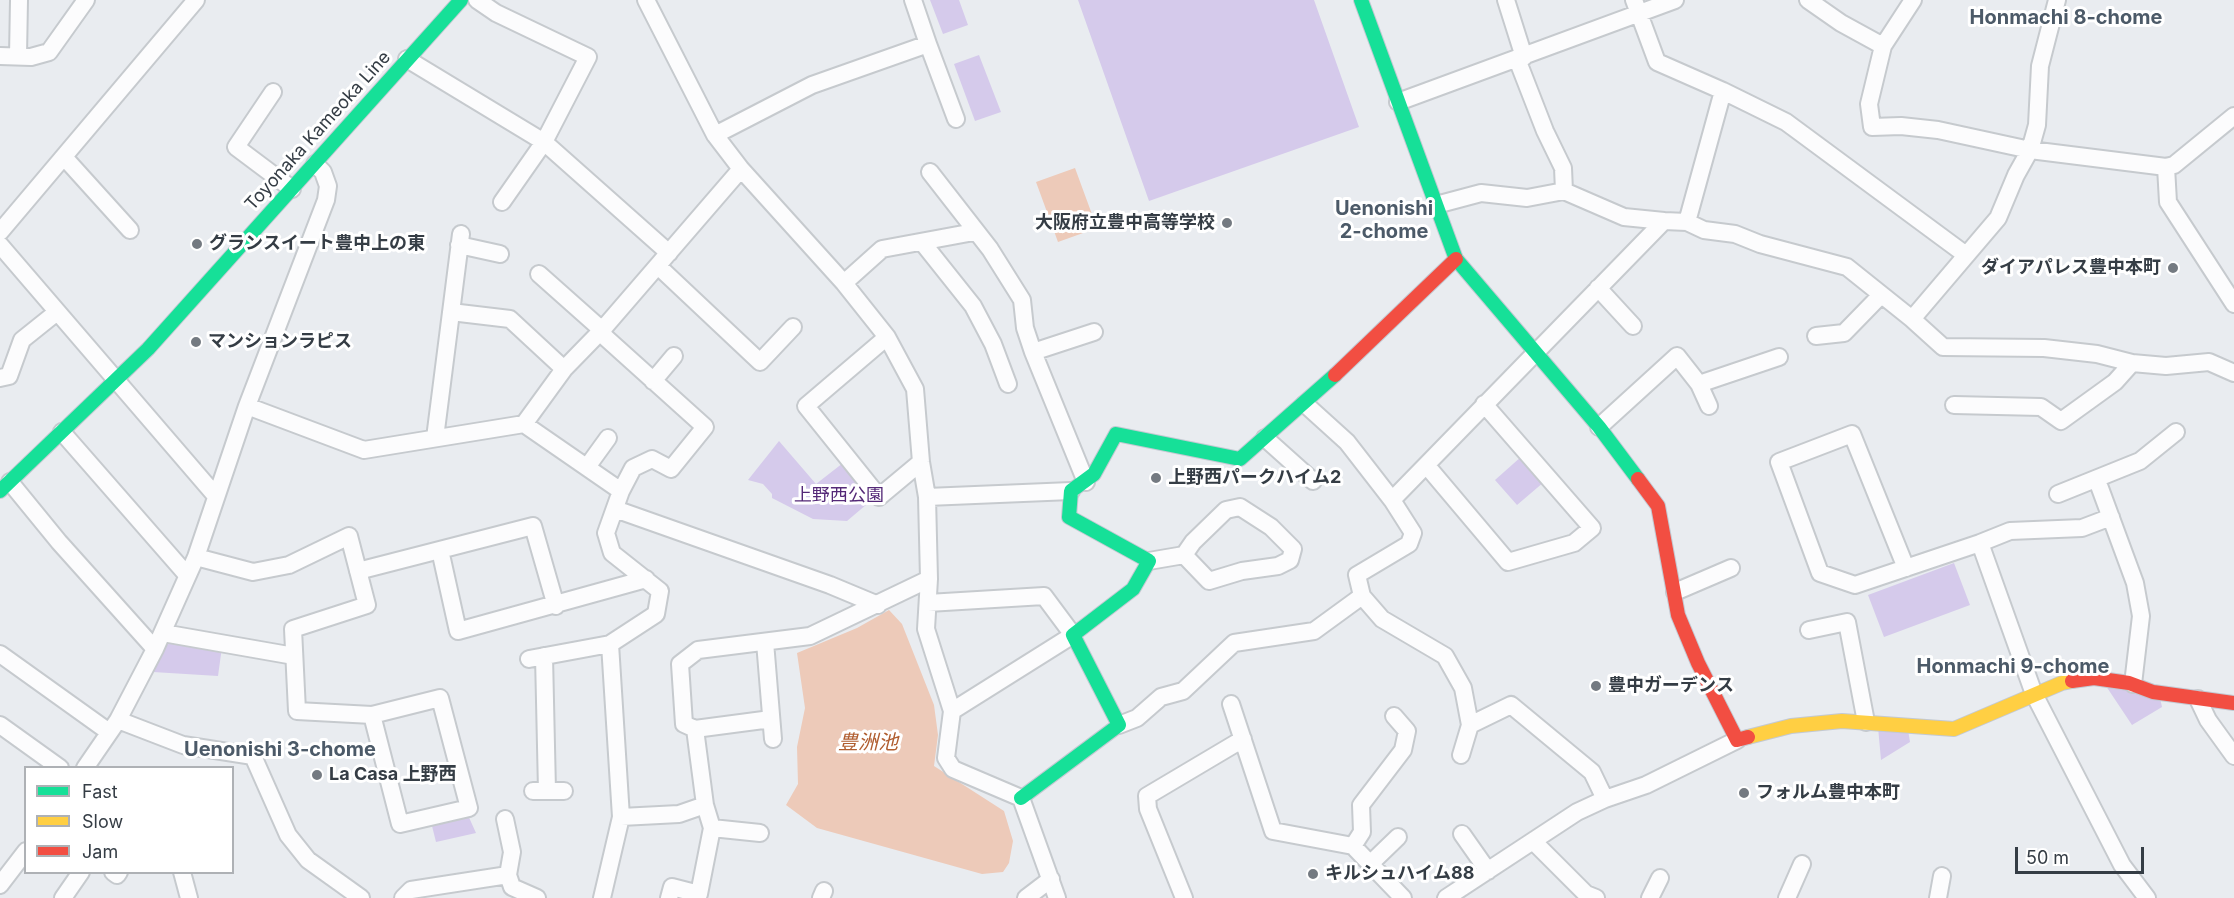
<!DOCTYPE html>
<html>
<head>
<meta charset="utf-8">
<style>
  body { margin:0 }
  #map { position:relative; width:2234px; height:898px; overflow:hidden; background:#e9ecf0; font-family:Inter,sans-serif }
  canvas { display:block }
  .legend { position:absolute; left:24px; top:766px; width:210px; height:108px; box-sizing:border-box; background:#fff; border:2px solid #aeb1b5; margin:0; padding:8px 10px; list-style:none; font-size:18px; color:#353d45 }
  .legend li { display:flex; align-items:center; gap:12px; height:30px }
  .legend b { width:30px; border:2px solid #aeb1b5 }
  .scale { position:absolute; left:2015px; top:847px; width:129px; height:27px; box-sizing:border-box; border:3px solid #353d45; border-top:0; padding-left:8px; font-size:18px; line-height:21px; white-space:nowrap; color:#353d45; -webkit-text-stroke:4px #fff; paint-order:stroke }
</style>
</head>
<body>
<div id="map">
<canvas width="2234" height="898"></canvas>
<ul class="legend">
<li><b style="height:8px;background:#16e098"></b>Fast</li>
<li><b style="height:8px;background:#ffcf43"></b>Slow</li>
<li><b style="height:8px;background:#f24e42"></b>Jam</li>
</ul>
<div class="scale">50 m</div>
</div>
<script>
const context = document.querySelector('canvas').getContext('2d');
context.lineJoin = 'round';
function paint(path, color) {
  context.fillStyle = color;
  context.fill(path, 'evenodd');
}
function poly(rows) {
  const path = new Path2D();
  for (const r of rows) {
    path.moveTo(r[0], r[1]);
    for (let i = 2; i < r.length; i += 2) path.lineTo(r[i], r[i + 1]);
  }
  return path;
}
function strokePath(path, color, width, dash) {
  context.strokeStyle = color;
  context.lineWidth = width;
  context.lineCap = dash ? 'butt' : 'round';
  context.setLineDash(dash || []);
  context.stroke(path);
}
function drawText(font, color, halo, rows, align = 'center') {
  context.font = font + ' Inter,"Noto Sans JP",sans-serif';
  context.lineWidth = 6;
  context.setLineDash([]);
  context.textBaseline = 'middle';
  context.strokeStyle = halo;
  context.fillStyle = color;
  for (const [text, x, y, turn = 0] of rows) {
    context.save();
    context.translate(x, y);
    context.rotate((+turn || 0) * Math.PI / 180);
    context.textAlign = isNaN(turn) ? turn : align;
    if (halo) context.strokeText(text, 0, 0);
    context.fillText(text, 0, 0);
    context.restore();
  }
}
const green = poly([
  [930,0,959,0,968,25,943,34],
  [1078,0,1314,0,1359,127,1149,201],
  [979,55,1001,112,975,121,954,64],
  [779,441,816,484,843,463,873,499,847,521,813,519,772,498,772,494,763,484,748,480],
  [1522,456,1544,482,1517,505,1495,480],
  [1954,563,1970,605,1884,637,1868,595],
  [174,640,222,647,218,676,153,672,164,647],
  [2104,683,2160,698,2162,707,2132,725],
  [1878,727,1908,730,1910,742,1881,760],
  [467,813,476,833,436,842,431,822]
]);
const water = poly([
  [1075,168,1097,228,1058,242,1036,182],
  [889,610,902,624,934,705,938,735,934,766,1004,811,1013,841,1009,863,1003,872,982,874,817,828,786,805,798,784,797,747,805,708,797,653,857,628]
]);
const street = poly([
  [477,0,496,13,588,57,544,142,502,202],
  [646,0,715,135,741,169,844,283,887,337],
  [1506,0,1524,57],
  [1634,0,1657,62,1723,91],
  [1808,0,1841,23,1883,46],
  [1913,0,1883,46,1869,104,1872,127,1901,126,1938,130,2030,150,2166,167],
  [2057,0,2040,66,2037,125,2030,150,2016,175,1998,218,1912,319,1943,347,2044,348,2097,354,2132,363,2166,366,2209,362,2234,373],
  [928,44,956,119],
  [0,56,31,57,49,52,86,0],
  [18,56,19,0],
  [407,59,544,142,669,253],
  [1517,59,1545,131,1563,168,1564,191],
  [273,92,236,147,292,189],
  [1398,102,1675,0],
  [2234,116,2174,165,2166,167,2168,202,2234,304],
  [715,135,812,85,928,44,913,0],
  [64,157,130,230],
  [930,172,990,249,1022,300,1025,328,1033,352,1086,482],
  [1436,205,1481,193,1527,198,1564,191,1624,217,1664,221],
  [1687,222,1723,91,1786,122,1966,255],
  [0,232,196,0],
  [922,242,973,306,993,344,1008,384],
  [0,245,215,495],
  [459,245,500,254],
  [658,266,760,362,793,327],
  [844,283,882,249,974,232],
  [1598,288,1633,326],
  [451,312,510,319,564,369],
  [1816,336,1844,333,1881,295],
  [1033,352,1094,332],
  [0,378,9,376,22,340,57,312],
  [653,381,674,356],
  [1699,384,1709,406],
  [1305,404,1347,442,1392,500,1413,533,1409,544,1357,575,1362,596,1382,619,1445,656,1463,688,1470,725,1461,755],
  [1954,405,2041,407,2061,421,2115,382,2132,363],
  [247,406,364,450,524,424,564,369,602,330,741,169],
  [524,424,621,491],
  [1599,427,1677,356,1699,384,1779,357],
  [62,432,187,575],
  [435,438,461,234],
  [1265,438,1313,481],
  [921,462,879,497,806,406,887,337,915,389,921,462,927,497,929,579,926,629,952,711,946,758,953,769,1021,798,1057,898],
  [1427,466,1508,562,1574,543,1592,528,1484,404],
  [587,467,608,438],
  [2097,480,2135,583,2141,616,2133,684],
  [10,482,59,542,155,649],
  [2058,494,2140,461,2176,432],
  [927,497,1071,491],
  [1392,500,1664,221,1687,222,1704,230,1735,234,1760,244,1847,267,1912,319],
  [615,509,830,585,878,605],
  [1980,543,2010,531,2082,528,2111,517],
  [440,550,458,631,646,579],
  [196,557,253,572,289,565,349,536,367,605,293,629,297,711,372,715,440,698,469,808,400,824,372,715],
  [1149,561,1184,555,1193,542,1226,510,1240,507,1271,527,1293,549,1290,560,1278,566,1242,571,1209,581,1184,555],
  [1906,568,1852,434,1779,462,1820,573,1855,585,1980,543,2034,694,2122,865,2147,898],
  [358,571,533,526,556,606],
  [1675,592,1731,568],
  [928,603,1044,596,1073,635,952,711],
  [1809,630,1847,622,1866,722],
  [163,633,294,656],
  [765,642,773,739],
  [0,654,109,732],
  [544,656,547,791],
  [529,659,610,644,656,614,660,591,612,553,606,533,621,491,633,468,652,459,671,469,705,427,605,337,602,330,539,274],
  [2198,699,2208,720,2234,756],
  [1231,704,1273,831,1353,846,1403,898],
  [118,720,183,745,253,756,288,835,308,860,361,898],
  [0,725,60,768],
  [1119,725,1137,718,1161,697,1183,691,1234,643,1314,631,1362,596],
  [1470,725,1511,705,1592,772,1605,799],
  [695,729,771,719],
  [85,768,118,720,155,649,196,557,247,406,326,200,328,186,323,172,315,164],
  [533,791,564,791],
  [621,817,679,814,705,805,695,729,684,724,680,664,698,650,810,636,929,579],
  [505,819,512,852,508,875],
  [712,828,760,833],
  [1462,834,1488,871],
  [1533,841,1586,894,1596,898],
  [1353,846,1362,832,1361,805,1403,750,1407,731,1394,716],
  [1370,864,1398,837],
  [113,872,117,875,119,872],
  [182,872,189,898],
  [0,885,26,851],
  [63,898,81,872],
  [403,898,411,890,508,875,512,887,537,898],
  [602,898,621,817,610,644],
  [669,898,672,887,699,894,712,828,705,805],
  [821,898,824,891],
  [1026,898,1051,879],
  [1184,898,1148,809,1147,796,1243,739],
  [1446,898,1577,812,1605,799,1646,785,1737,740],
  [1650,898,1660,878],
  [1787,898,1802,864],
  [1938,898,1942,876]
]);
const fast = poly([
  [1361,0,1456,259,1599,427,1638,479],
  [0,491,148,349,461,0],
  [1021,798,1119,725,1073,635,1133,589,1149,561,1069,517,1071,491,1094,474,1116,434,1240,459,1335,375]
]);
const slow = poly([
  [1748,737,1791,726,1842,721,1954,729,2062,683,2072,681]
]);
const jam = poly([
  [1335,375,1456,259],
  [1638,479,1658,506,1678,615,1698,663,1737,740,1748,737],
  [2072,681,2094,678,2129,683,2153,692,2234,703]
]);
const markers = [
  [1227,223,6,"#747a81"],
  [197,244,6,"#747a81"],
  [2173,268,6,"#747a81"],
  [196,342,6,"#747a81"],
  [1156,478,6,"#747a81"],
  [1596,686,6,"#747a81"],
  [317,775,6,"#747a81"],
  [1744,793,6,"#747a81"],
  [1313,874,6,"#747a81"]
];
const streetNames = [
  ["Toyonaka Kameoka Line",318,131,-48]
];
const poiNames = [
  ["大阪府立豊中高等学校",1215,223,"right"],
  ["グランスイート豊中上の東",209,244],
  ["ダイアパレス豊中本町",2161,268,"right"],
  ["マンションラピス",208,342],
  ["上野西パークハイム2",1168,478],
  ["豊中ガーデンス",1608,686],
  ["La Casa 上野西",329,775],
  ["フォルム豊中本町",1756,793],
  ["キルシュハイム88",1325,874]
];
const parkNames = [
  ["上野西公園",839,496]
];
const neighbourhoodNames = [
  ["Honmachi 8-chome",2066,18],
  ["Uenonishi",1384,209],
  ["2-chome",1384,232],
  ["Honmachi 9-chome",2013,667],
  ["Uenonishi 3-chome",280,750]
];
const waterNames = [
  ["豊洲池",868,743]
];
paint(green, '#d5caeb');
paint(water, '#edcab9');
strokePath(street, '#c6cace', 20);
strokePath(fast, '#c3c9d2', 16);
strokePath(slow, '#c3c9d2', 16);
strokePath(jam, '#c3c9d2', 16);
strokePath(street, '#fcfcfd', 16);
strokePath(fast, '#16e098', 14);
strokePath(slow, '#ffcf43', 14);
strokePath(jam, '#f24e42', 14);
for (const [x, y, r, color] of markers) {
  const dot = new Path2D();
  dot.arc(x, y, r, 0, 2 * Math.PI);
  context.fillStyle = color;
  context.fill(dot);
  strokePath(dot, '#fff', 2);
}
drawText('18px', '#353d45', '#fff', streetNames);
drawText('bold 18px', '#353d45', '#fff', poiNames, 'left');
drawText('18px', '#542977', '#fff', parkNames);
drawText('bold 20px', '#4c5a68', '#fff', neighbourhoodNames);
drawText('italic 20px', '#b05d2f', '#fff', waterNames);
</script>
</body>
</html>
